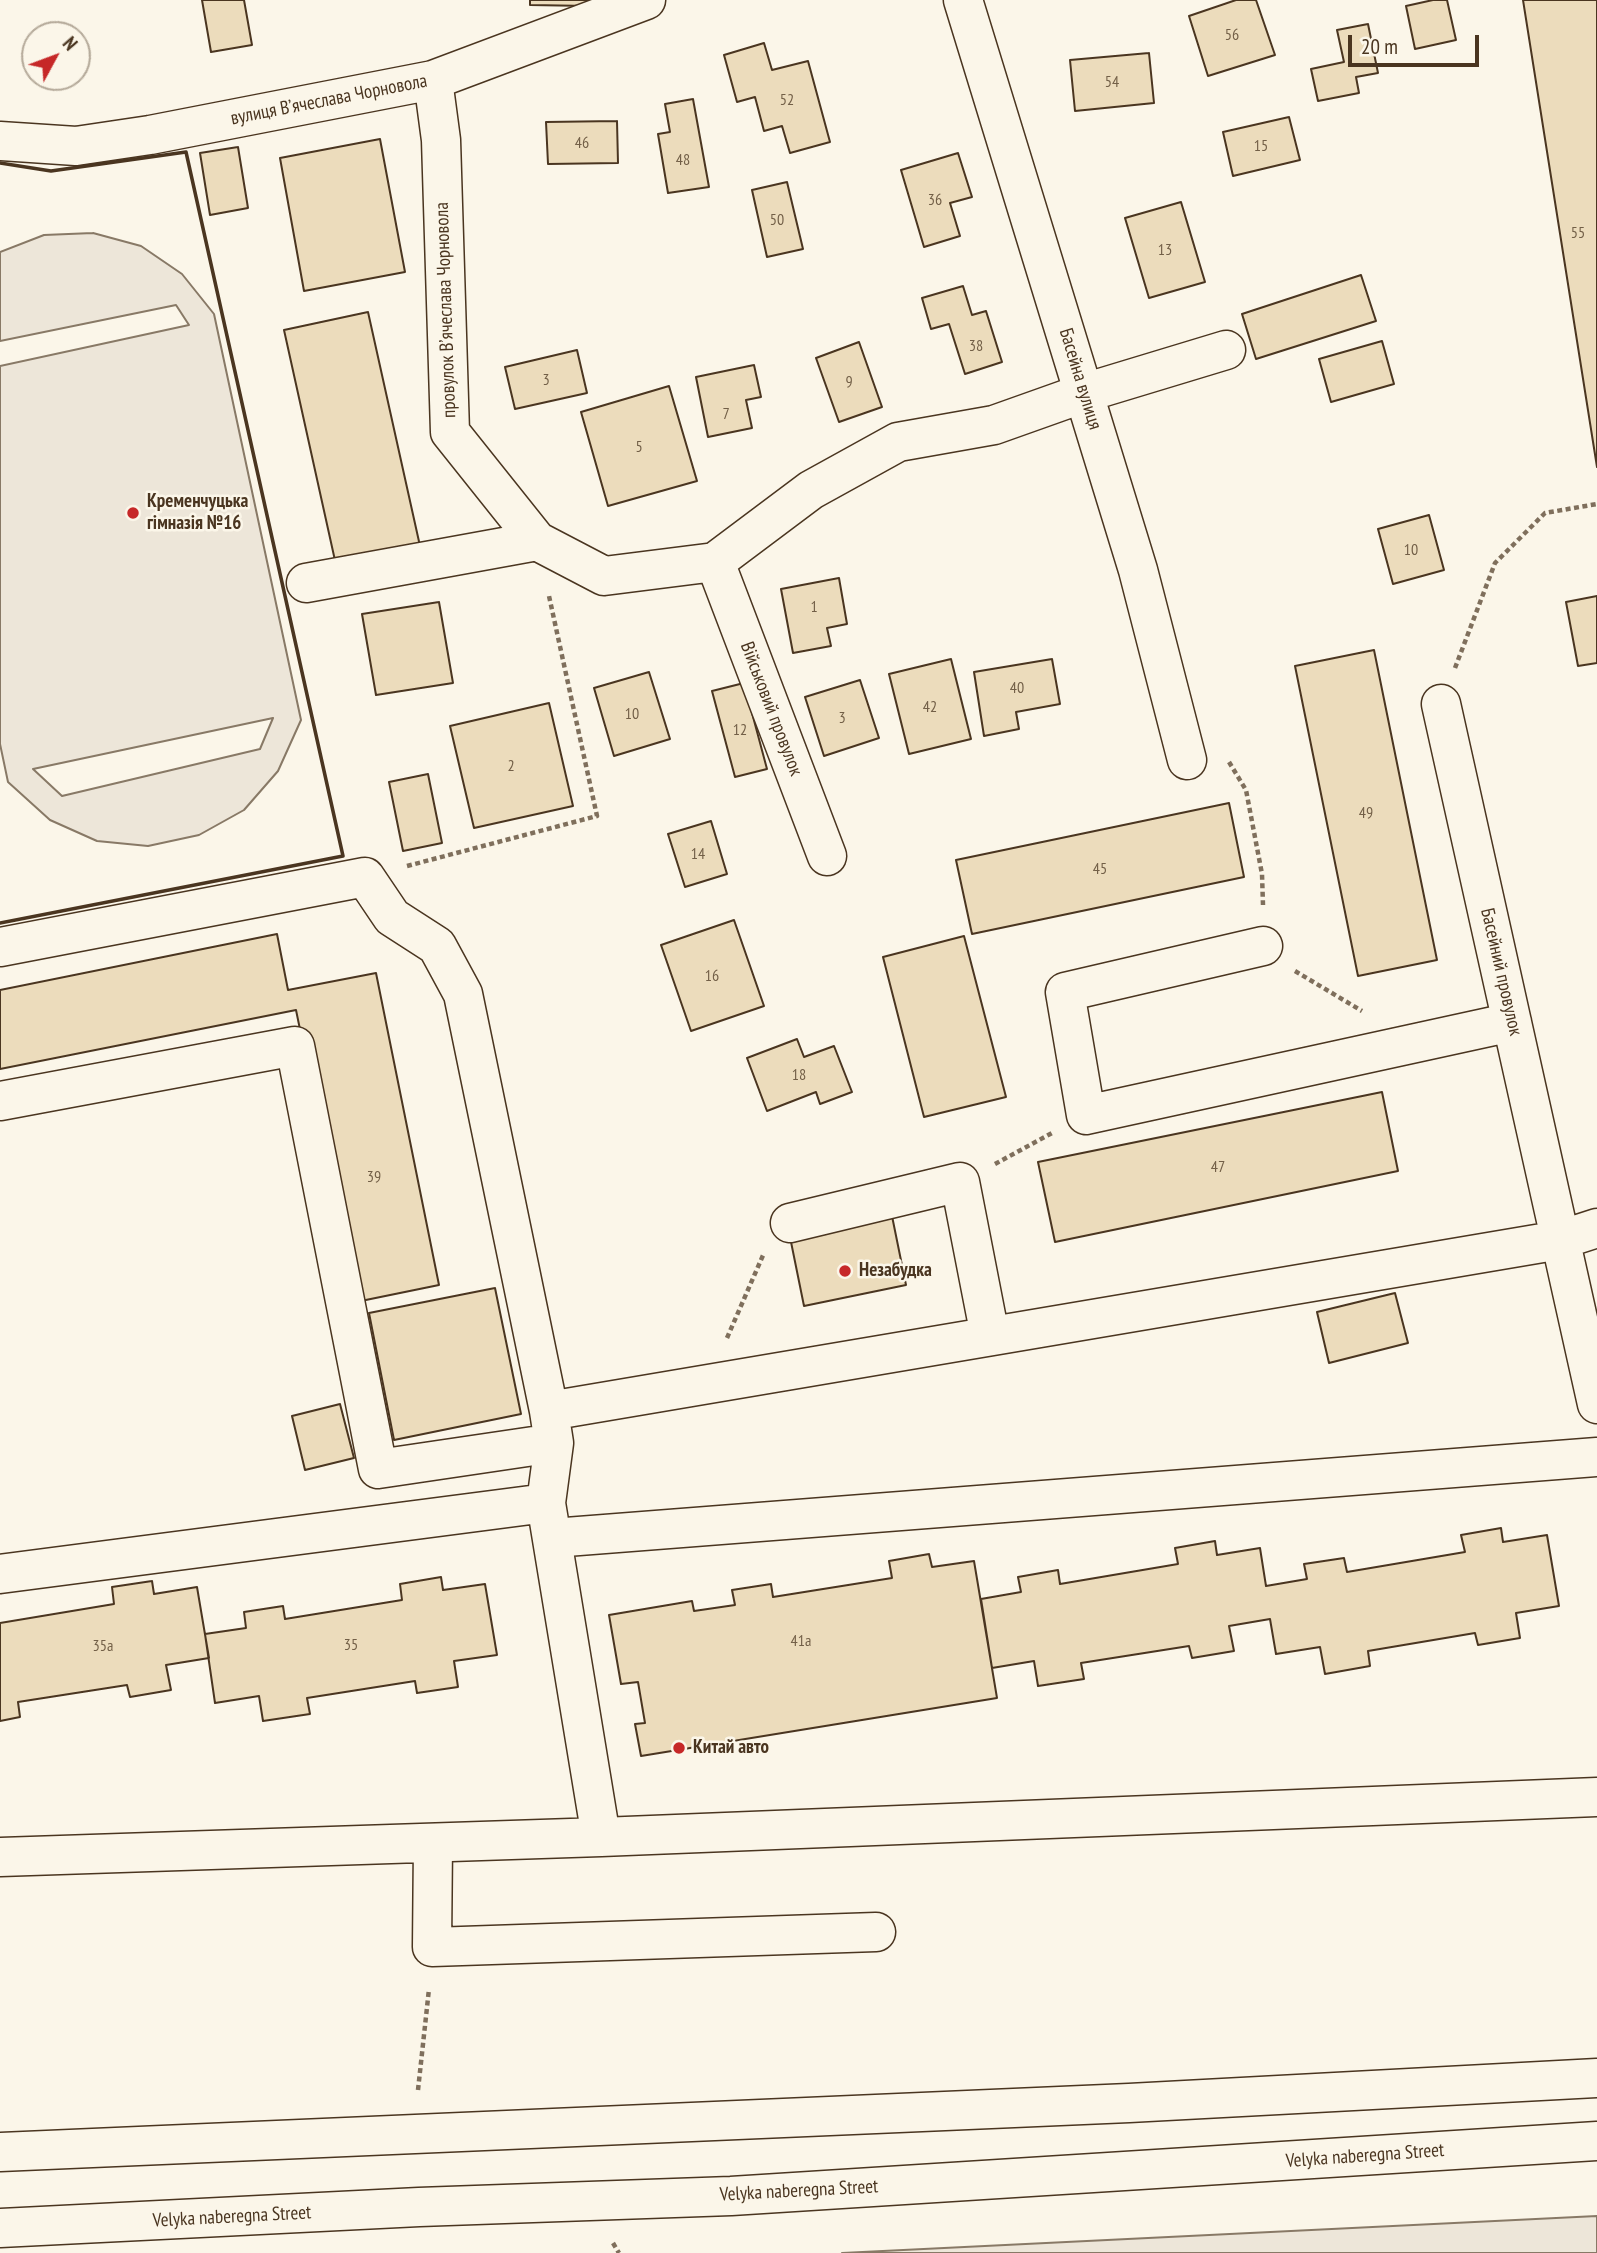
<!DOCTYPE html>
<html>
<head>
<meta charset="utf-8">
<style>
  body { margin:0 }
  #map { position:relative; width:1597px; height:2253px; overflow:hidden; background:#fbf6e9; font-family:"PT Sans Narrow",sans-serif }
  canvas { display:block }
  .north { position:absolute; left:21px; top:21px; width:70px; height:70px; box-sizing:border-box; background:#fbf6e9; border:2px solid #b4a999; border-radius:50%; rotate:49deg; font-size:19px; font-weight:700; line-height:28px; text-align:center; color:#4a3520 }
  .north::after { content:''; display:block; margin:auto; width:24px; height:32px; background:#c62828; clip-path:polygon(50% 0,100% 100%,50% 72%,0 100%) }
  .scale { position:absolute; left:1348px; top:35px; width:131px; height:32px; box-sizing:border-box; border:4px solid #4a3520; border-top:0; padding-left:9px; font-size:21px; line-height:24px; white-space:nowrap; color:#4a3520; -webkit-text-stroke:5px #fbf6e9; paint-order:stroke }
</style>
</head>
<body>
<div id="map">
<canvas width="1597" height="2253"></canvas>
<div class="north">N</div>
<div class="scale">20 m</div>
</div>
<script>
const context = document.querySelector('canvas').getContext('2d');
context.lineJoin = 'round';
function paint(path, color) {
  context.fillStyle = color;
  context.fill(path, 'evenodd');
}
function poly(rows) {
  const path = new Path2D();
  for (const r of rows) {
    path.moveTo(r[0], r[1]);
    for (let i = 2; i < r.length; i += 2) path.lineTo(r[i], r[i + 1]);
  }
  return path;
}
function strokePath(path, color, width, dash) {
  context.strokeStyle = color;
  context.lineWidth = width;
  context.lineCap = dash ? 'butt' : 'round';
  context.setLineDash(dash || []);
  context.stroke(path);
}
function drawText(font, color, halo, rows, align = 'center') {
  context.font = font + ' "PT Sans Narrow",sans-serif';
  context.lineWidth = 5;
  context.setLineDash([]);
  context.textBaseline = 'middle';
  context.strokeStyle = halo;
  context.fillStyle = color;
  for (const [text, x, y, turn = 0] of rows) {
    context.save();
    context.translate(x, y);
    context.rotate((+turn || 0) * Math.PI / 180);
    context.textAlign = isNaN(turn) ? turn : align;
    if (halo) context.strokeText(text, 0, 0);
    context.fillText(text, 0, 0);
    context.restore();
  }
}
const green = poly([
  [93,233,141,246,182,274,214,314,301,720,278,771,244,810,199,835,148,846,97,841,50,820,8,782,0,744,0,366,189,325,176,305,0,341,0,252,44,235,93,233],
  [273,718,260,749,62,796,33,769,273,718],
  [1597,2216,1597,2253,842,2253,1597,2216]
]);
const building = poly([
  [202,0,244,0,252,45,211,52,202,0],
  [530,0,589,0,589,6,530,5,530,0],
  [1236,0,1256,0,1275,55,1208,76,1189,16,1236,0],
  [1433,0,1447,0,1456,40,1415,49,1406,6,1433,0],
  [1523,0,1597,0,1597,467,1523,0],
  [1368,24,1378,73,1356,77,1359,93,1318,101,1311,69,1344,62,1337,30,1368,24],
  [764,43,772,70,808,61,830,142,790,153,782,126,764,131,755,97,737,102,724,55,764,43],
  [1149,53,1154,103,1075,111,1070,60,1149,53],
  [693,99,709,187,668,193,658,134,670,132,665,104,693,99],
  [1289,117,1300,160,1233,176,1223,132,1289,117],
  [617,121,618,163,548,164,546,122,617,121],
  [380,139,405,272,304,291,280,158,380,139],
  [238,147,248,208,210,215,200,153,238,147],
  [958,153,972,197,950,203,960,236,924,247,901,170,958,153],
  [787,182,803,249,767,257,752,190,787,182],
  [1181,202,1205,282,1149,298,1125,218,1181,202],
  [1361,275,1376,321,1256,359,1242,314,1361,275],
  [963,286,972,315,986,311,1002,362,965,374,949,324,931,329,922,298,963,286],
  [368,312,420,546,336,565,284,330,368,312],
  [1382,341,1394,384,1331,402,1319,359,1382,341],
  [859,342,882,407,839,422,816,358,859,342],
  [577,350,587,393,515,409,505,367,577,350],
  [754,365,761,397,746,400,752,428,708,437,696,377,754,365],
  [669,386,697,481,608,506,581,412,669,386],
  [1429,515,1444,570,1393,584,1378,529,1429,515],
  [839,578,847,624,827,628,831,646,793,653,781,589,839,578],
  [1597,596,1597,663,1578,666,1566,602,1597,596],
  [439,602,453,683,376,695,362,614,439,602],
  [1374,650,1437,960,1358,976,1295,666,1374,650],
  [951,659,971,739,909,754,889,674,951,659],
  [1052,659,1060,704,1016,712,1019,729,984,736,974,672,1052,659],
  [649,672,670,739,614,756,594,688,649,672],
  [860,680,879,738,824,756,805,697,860,680],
  [744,683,767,769,735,777,712,691,744,683],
  [549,703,573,806,474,828,450,726,549,703],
  [428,774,442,843,403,851,389,782,428,774],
  [1229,803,1244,877,972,934,956,860,1229,803],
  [711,821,727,874,685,887,668,834,711,821],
  [734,920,764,1006,691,1031,661,945,734,920],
  [277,934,288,990,376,973,439,1285,356,1302,296,1010,0,1069,0,990,277,934],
  [964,936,1006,1097,924,1117,883,957,964,936],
  [797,1039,804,1057,834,1046,852,1092,820,1104,816,1092,767,1111,747,1058,797,1039],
  [1382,1092,1398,1171,1055,1242,1038,1162,1382,1092],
  [892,1216,906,1285,804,1306,790,1237,892,1216],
  [495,1288,521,1414,394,1440,369,1313,495,1288],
  [1395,1293,1408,1343,1329,1363,1317,1312,1395,1293],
  [340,1404,354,1458,305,1470,292,1416,340,1404],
  [1501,1528,1503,1542,1547,1535,1559,1606,1516,1613,1520,1638,1478,1645,1475,1633,1368,1651,1370,1666,1325,1674,1320,1647,1276,1654,1270,1619,1229,1626,1234,1651,1192,1658,1189,1646,1081,1663,1084,1679,1038,1686,1034,1661,992,1668,981,1599,1021,1592,1018,1577,1058,1570,1060,1584,1178,1564,1175,1548,1215,1541,1217,1555,1260,1548,1266,1586,1307,1579,1304,1564,1344,1558,1347,1572,1465,1552,1461,1535,1501,1528],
  [929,1554,932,1567,974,1561,997,1698,641,1756,635,1724,645,1723,638,1682,621,1684,609,1615,692,1601,694,1611,735,1605,732,1590,771,1584,773,1597,892,1578,889,1561,929,1554],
  [441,1577,443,1590,485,1584,497,1655,454,1661,458,1687,417,1693,415,1681,307,1698,310,1714,263,1721,259,1696,215,1703,205,1634,246,1628,244,1612,283,1606,285,1619,402,1600,400,1584,441,1577],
  [152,1581,154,1594,197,1587,209,1658,166,1665,171,1690,130,1697,127,1685,18,1702,20,1717,0,1721,0,1623,114,1604,112,1587,152,1581]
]);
const path = poly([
  [1455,668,1495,563,1545,513,1597,504],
  [1229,762,1246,790,1262,874,1263,905],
  [407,866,597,816,549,596],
  [1295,971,1362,1011],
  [995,1164,1052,1133],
  [727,1338,764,1253],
  [418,2090,429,1989],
  [613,2243,619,2253]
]);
const minor = poly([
  [963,0,1138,570,1187,760],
  [433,80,441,140,450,432,537,541,604,576,715,562,811,490,898,442,994,425,1084,393,1226,350],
  [0,141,76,146,150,135,433,80,646,0],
  [715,562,827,856],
  [306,583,537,541],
  [1441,704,1597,1404],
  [1263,946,1065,992,1086,1115,1512,1022],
  [0,947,365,877,392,917,437,946,463,994,549,1411,554,1443,546,1503,601,1837],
  [0,1101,295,1046,378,1469,554,1443],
  [790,1223,960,1182,990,1336],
  [549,1411,1560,1240,1597,1228],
  [553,1538,1597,1457],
  [0,1574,546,1503],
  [433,1843,432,1947,876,1932],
  [0,1857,601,1837,1597,1797],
  [0,2152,1129,2103,1597,2078],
  [0,2228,419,2207,731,2196,1597,2141]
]);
const wall = poly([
  [0,163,51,171,186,152,343,856,0,923]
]);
const markers = [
  [133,513,7,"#c62828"],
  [845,1271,7,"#c62828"],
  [679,1748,7,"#c62828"]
];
const numberNames = [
  ["56",1232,35],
  ["54",1112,82],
  ["52",787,100],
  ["46",582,143],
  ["15",1261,146],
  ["48",683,160],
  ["36",935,200],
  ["50",777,220],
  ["55",1578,233],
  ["13",1165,250],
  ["38",976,346],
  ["3",546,380],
  ["9",849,382],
  ["7",726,414],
  ["5",639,447],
  ["10",1411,550],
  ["1",814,607],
  ["40",1017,688],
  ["42",930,707],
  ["10",632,714],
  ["3",842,718],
  ["12",740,730],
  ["2",511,766],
  ["49",1366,813],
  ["14",698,854],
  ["45",1100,869],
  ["16",712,976],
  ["18",799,1075],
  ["47",1218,1167],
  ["39",374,1177],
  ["41а",801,1641],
  ["35",351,1645],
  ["35а",103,1646]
];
const streetNames = [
  ["вулиця Вʼячеслава Чорновола",329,100,-11],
  ["провулок Вʼячеслава Чорновола",446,310,-92],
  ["Басейна вулиця",1080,379,73],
  ["Військовий провулок",771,709,69],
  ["Басейний провулок",1501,972,77],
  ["Velyka naberegna Street",1365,2156,-4],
  ["Velyka naberegna Street",799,2191,-3],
  ["Velyka naberegna Street",232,2217,-3]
];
const poiNames = [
  ["Кременчуцька",147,502],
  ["гімназія №16",147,524],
  ["Незабудка",859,1271],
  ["Китай авто",693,1748]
];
paint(green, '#ede6d9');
strokePath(green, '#887966', 2);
paint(building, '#ecdcbc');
strokePath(building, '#4a3520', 2);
strokePath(minor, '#4a3520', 41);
strokePath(path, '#7f6f5c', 4.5, [5, 3.5]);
strokePath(minor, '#fbf6e9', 38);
strokePath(wall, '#4a3520', 3.5);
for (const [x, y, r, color] of markers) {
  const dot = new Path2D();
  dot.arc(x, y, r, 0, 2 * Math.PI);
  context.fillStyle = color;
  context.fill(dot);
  strokePath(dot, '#fbf6e9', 2.5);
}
drawText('16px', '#725f47', null, numberNames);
drawText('19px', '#4a3520', '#fbf6e9', streetNames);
drawText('bold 19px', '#4a3520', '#fbf6e9', poiNames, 'left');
</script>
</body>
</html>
